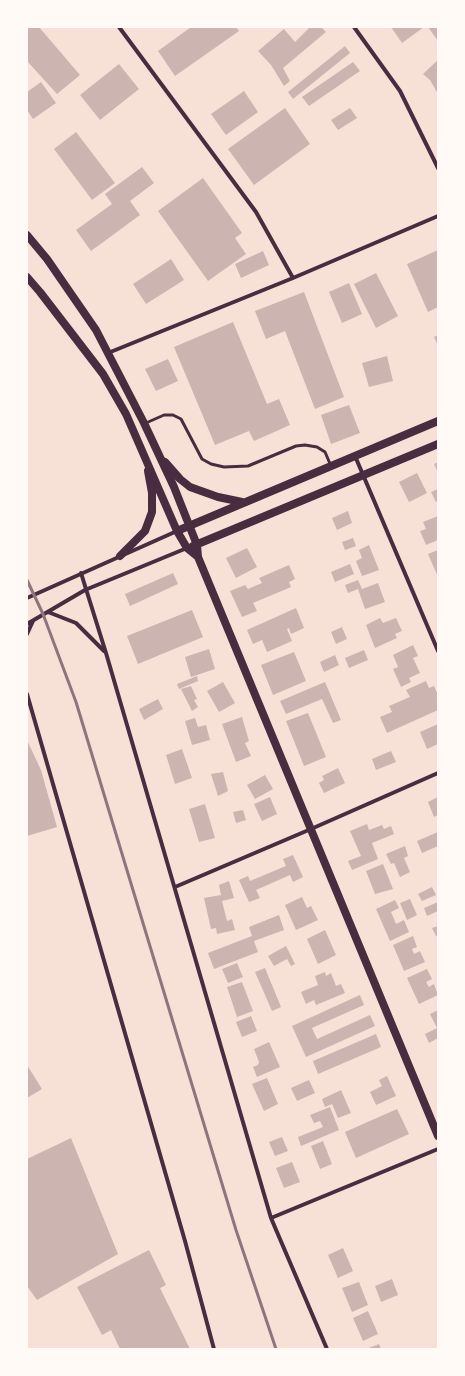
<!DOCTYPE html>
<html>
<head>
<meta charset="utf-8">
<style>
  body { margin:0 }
  #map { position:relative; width:465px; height:1376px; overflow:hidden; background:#f7e1d7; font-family:"PT Sans Narrow",sans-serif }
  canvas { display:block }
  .frame { position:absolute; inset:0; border:28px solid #fffaf5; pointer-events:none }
</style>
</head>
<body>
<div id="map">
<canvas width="465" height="1376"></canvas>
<div class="frame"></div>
</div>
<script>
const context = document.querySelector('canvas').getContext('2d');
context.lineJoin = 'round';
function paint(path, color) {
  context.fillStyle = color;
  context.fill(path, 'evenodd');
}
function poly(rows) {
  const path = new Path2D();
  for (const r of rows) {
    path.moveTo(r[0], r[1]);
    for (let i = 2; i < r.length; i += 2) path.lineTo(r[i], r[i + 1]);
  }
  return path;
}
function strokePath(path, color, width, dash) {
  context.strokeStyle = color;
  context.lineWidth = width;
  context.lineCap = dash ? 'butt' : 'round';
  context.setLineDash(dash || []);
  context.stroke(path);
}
const building = poly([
  [27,27,39,27,80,75,57,94,27,61],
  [191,27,236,27,239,31,175,76,158,51],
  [310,27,321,27,326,32,283,68,290,81,284,86,271,65,258,51,284,29,295,42],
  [391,27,424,27,402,43],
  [428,27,438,27,438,41],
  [345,46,350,53,293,99,288,92],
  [438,60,438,94,430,80,423,74],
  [353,62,360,71,309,106,302,97],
  [119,64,139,89,100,120,80,95],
  [41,82,56,103,33,119,27,110,27,92],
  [244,91,258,112,226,135,211,114],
  [285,108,310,144,254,185,228,149],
  [350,108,357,118,338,130,331,120],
  [76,132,115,183,92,200,54,149],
  [142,167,154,183,130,201,140,215,91,251,76,230,112,204,105,194],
  [203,178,242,233,235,238,246,254,208,281,158,211],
  [438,250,438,307,428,312,407,264],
  [263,251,269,265,241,278,235,264],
  [171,259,184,280,146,304,133,284],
  [376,273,398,316,376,328,354,284],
  [349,283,362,314,342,323,329,292],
  [304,292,344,397,315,409,285,331,266,339,255,311],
  [233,322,267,404,279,399,290,425,254,441,249,431,215,445,174,347],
  [438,335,438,346,434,337],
  [387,356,393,381,369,387,362,363],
  [168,359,178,381,156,391,145,369],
  [349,405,360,433,331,444,321,415],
  [438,462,438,473,434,464],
  [417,473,427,493,409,502,399,482],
  [438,489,438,501,436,502,431,492],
  [348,511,352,523,337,530,332,518],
  [438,516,438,540,426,545,420,531,426,529,423,522],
  [353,538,356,546,345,550,342,542],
  [369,545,379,570,362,576,356,561,362,558,359,550],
  [247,548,257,567,236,578,226,558],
  [438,550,438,577,428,554],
  [350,564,354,574,335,582,331,572],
  [289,565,295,579,289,582,291,587,253,603,257,611,242,617,230,591,245,585,248,589,262,583,259,578],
  [173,573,178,584,130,606,125,594],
  [358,580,362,589,378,583,385,602,365,609,358,589,348,593,345,585],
  [296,608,304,628,291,634,289,628,287,629,292,641,267,652,262,640,253,644,247,630],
  [192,610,203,637,138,664,127,636],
  [380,618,383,623,396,618,402,631,395,634,397,638,375,648,366,625],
  [342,627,347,639,336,644,331,632],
  [413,645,418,656,413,658,420,673,409,678,411,682,401,687,393,669,398,667,393,655],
  [209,649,215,669,191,677,185,657],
  [364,650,368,660,349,668,345,658],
  [294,652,306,681,273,695,261,665],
  [335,655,339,665,324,672,320,662],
  [197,676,198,681,179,689,177,684],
  [426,681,429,688,434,686,438,695,438,710,387,733,380,717,392,712,389,706,410,697,406,690],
  [223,682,235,703,219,712,207,691],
  [325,682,341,720,333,723,322,699,286,714,280,701],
  [191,686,197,699,194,700,198,707,192,711,181,689],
  [158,699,163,709,144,720,139,709],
  [308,713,326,757,304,766,286,721],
  [242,717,249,741,245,743,251,756,236,762,222,724],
  [195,718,198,727,206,725,210,740,192,745,185,721],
  [438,724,438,744,427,749,420,732],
  [27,740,41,770,57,827,27,836],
  [182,749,192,778,175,784,166,755],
  [391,751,396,762,376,770,372,759],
  [338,768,345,783,324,793,319,783,324,780,322,776],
  [223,772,228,791,218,796,211,774],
  [265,775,273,789,255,799,247,785],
  [270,797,277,814,262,821,254,804],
  [438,797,438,815,434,817,428,802],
  [205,804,215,838,199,842,189,809],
  [243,810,246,820,236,823,233,812],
  [367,824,369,830,382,825,384,829,391,826,394,834,372,843,378,859,352,870,348,861,361,856,350,831],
  [438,832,438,846,422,853,417,841],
  [405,846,408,856,404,858,410,872,400,877,394,863,391,864,386,854],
  [293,855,303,877,293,882,290,875,256,890,260,898,249,902,239,880,248,876,250,881,286,866,283,859],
  [383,864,393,889,375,894,366,871],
  [229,881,234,898,222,901,227,921,232,919,235,930,217,934,216,928,211,929,204,898,221,895,219,885],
  [432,887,436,895,422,901,418,894],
  [302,897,307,908,311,906,318,920,296,930,285,905],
  [410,899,417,915,407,920,400,903],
  [395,900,399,908,391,912,396,924,404,920,409,932,390,941,376,909],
  [438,902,438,911,427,916,424,908],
  [279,915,284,930,254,941,258,952,214,969,208,953,252,936,249,927],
  [438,926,438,935,436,936,432,928],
  [325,930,336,955,318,964,307,939],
  [413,936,417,947,412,949,414,954,420,951,425,962,404,971,393,945],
  [286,946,295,964,291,966,287,959,274,966,268,956],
  [237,963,243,977,228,983,222,969],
  [265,968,281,1007,272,1011,255,972],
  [427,969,432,979,426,982,429,987,434,984,438,995,419,1004,407,978],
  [325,972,326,976,331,973,336,986,341,984,345,993,316,1005,314,1000,306,1004,301,992,318,985,315,976],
  [242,982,253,1011,237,1017,227,987],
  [360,995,364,1005,312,1028,317,1039,370,1015,375,1026,306,1057,292,1026],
  [438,1010,438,1038,429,1043,425,1034,437,1028,430,1014],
  [251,1016,257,1031,242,1037,236,1022],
  [376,1034,381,1047,318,1074,313,1061],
  [269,1042,280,1067,257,1077,253,1067,258,1065,259,1062,254,1049],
  [27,1065,42,1089,27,1098],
  [387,1076,396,1096,376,1105,370,1092,382,1086,379,1080],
  [267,1078,278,1104,264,1111,252,1084],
  [309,1080,315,1093,297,1101,291,1088],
  [341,1090,351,1113,338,1118,332,1104,325,1107,322,1099],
  [330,1107,339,1130,301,1146,298,1137,323,1127,320,1121,314,1123,310,1115],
  [397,1109,409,1134,356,1158,345,1132],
  [282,1137,288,1151,275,1156,269,1142],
  [71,1138,118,1254,37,1300,27,1286,27,1159],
  [323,1141,332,1164,320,1169,311,1146],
  [292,1162,300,1182,284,1188,276,1168],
  [343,1248,353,1271,338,1278,328,1255],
  [149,1250,166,1285,160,1288,190,1349,120,1349,111,1330,102,1335,77,1287],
  [392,1279,398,1295,381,1302,375,1286],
  [359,1282,368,1305,352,1312,342,1288],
  [368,1311,378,1334,363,1341,353,1318],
  [379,1344,381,1349,366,1349]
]);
const service = poly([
  [146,423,164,415,173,415,181,419,202,459,211,464,224,467,248,466,296,446,305,445,317,447,325,452,331,466]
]);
const minor = poly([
  [119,27,256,212,293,278],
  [354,27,400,91,438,168],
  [108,353,293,278,438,216],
  [355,456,438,651],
  [81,573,106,653,271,1218,327,1349],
  [27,598,177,531],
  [48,612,76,623,104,651],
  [27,624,85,590,187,548],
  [27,634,33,621],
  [27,694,185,1241,214,1349],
  [175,887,311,829,438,773],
  [271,1218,438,1149]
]);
const secondary = poly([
  [27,235,47,259,96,330,144,423,174,487,197,545,198,557,438,1136],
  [27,277,40,292,103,374,126,414,177,531,187,548,198,557],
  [165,462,180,479,190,487,218,497,242,502],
  [177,531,438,421],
  [193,546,438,444],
  [120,556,145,531,152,512,152,493,148,471]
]);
const rail = poly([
  [27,580,43,614,76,702,236,1230,276,1349]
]);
paint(building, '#ccb4b1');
strokePath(service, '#4a2c40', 3);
strokePath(minor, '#4a2c40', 4);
strokePath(secondary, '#4a2c40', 8);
strokePath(rail, '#8f747c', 3);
</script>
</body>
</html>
